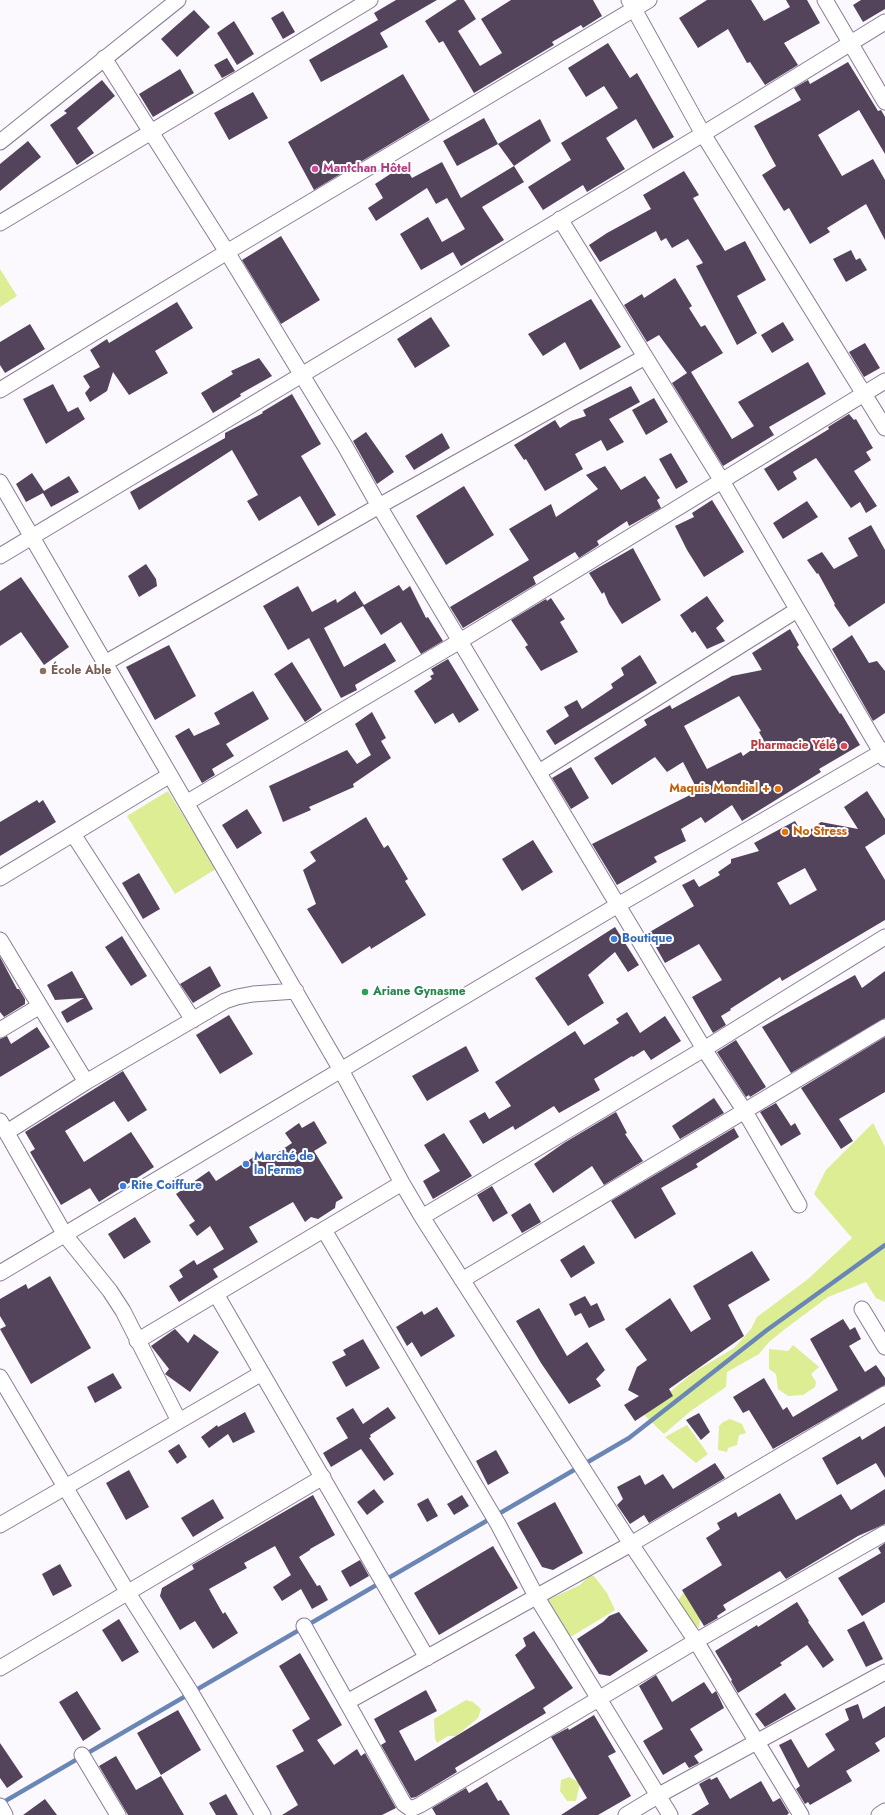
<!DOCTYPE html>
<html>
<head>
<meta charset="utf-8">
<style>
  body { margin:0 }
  canvas { display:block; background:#fbf8fe }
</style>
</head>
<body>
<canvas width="885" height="1815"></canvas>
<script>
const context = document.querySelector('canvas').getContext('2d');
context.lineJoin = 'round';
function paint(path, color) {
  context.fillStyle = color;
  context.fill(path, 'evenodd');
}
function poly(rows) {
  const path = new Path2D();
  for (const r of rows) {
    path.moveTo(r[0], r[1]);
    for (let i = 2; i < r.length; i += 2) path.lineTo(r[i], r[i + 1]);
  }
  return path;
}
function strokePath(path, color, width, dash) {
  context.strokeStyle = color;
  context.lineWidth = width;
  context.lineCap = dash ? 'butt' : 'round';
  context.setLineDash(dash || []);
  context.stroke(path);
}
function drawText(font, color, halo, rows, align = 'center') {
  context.font = font + ' Jost,sans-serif';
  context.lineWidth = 4;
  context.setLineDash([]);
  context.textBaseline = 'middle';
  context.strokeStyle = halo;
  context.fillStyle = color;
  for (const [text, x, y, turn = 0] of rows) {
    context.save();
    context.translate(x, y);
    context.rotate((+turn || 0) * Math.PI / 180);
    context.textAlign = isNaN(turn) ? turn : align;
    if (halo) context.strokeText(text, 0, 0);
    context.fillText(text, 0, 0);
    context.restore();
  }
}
const green = poly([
  [0,269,17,296,0,307],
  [168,791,216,869,175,894,127,816],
  [873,1123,885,1147,885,1302,876,1298,866,1282,828,1297,785,1329,769,1342,759,1354,727,1372,726,1387,692,1410,664,1434,643,1414,694,1372,734,1348,751,1329,757,1317,808,1279,852,1238,814,1194,826,1170],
  [793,1345,819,1367,811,1374,816,1382,815,1387,803,1395,788,1396,778,1389,776,1374,769,1369,769,1349,788,1351],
  [730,1419,742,1424,746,1433,739,1435,737,1445,728,1448,727,1452,718,1450,719,1426,723,1422],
  [687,1425,708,1454,696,1463,665,1437],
  [590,1575,594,1576,607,1593,615,1610,564,1641,543,1602,580,1585],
  [684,1592,700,1619,699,1628,693,1624,674,1601,679,1599],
  [466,1700,473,1702,481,1709,478,1718,456,1736,448,1736,437,1743,435,1738,434,1719],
  [569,1777,580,1783,576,1801,567,1801,560,1791,561,1780]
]);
const stream = poly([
  [0,1804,629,1438,767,1330,885,1245]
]);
const building = poly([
  [396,0,437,0,380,33,388,47,321,82,309,60,378,20,374,13],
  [457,0,464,0,476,19,458,31,480,66,502,53,481,19,511,0,593,0,602,16,583,28,581,25,552,42,554,45,474,93,443,41,439,43,425,21],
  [707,0,751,0,764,21,790,7,786,0,807,0,820,23,784,43,798,65,765,85,750,62,747,63,728,29,698,48,679,18],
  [861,0,885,0,885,9,863,22,853,5],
  [194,10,210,27,177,57,161,39],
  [283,11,295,32,283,39,271,18],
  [234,21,254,54,237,65,217,33],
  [608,43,630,78,637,73,674,137,653,149,636,119,606,138,625,169,587,192,583,185,543,210,528,187,571,160,561,143,618,108,604,86,586,97,568,68],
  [227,58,235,71,222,78,214,65],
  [848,62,878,111,881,110,885,117,885,154,859,110,818,135,842,176,873,159,885,180,885,240,866,204,827,228,830,232,810,244,789,208,784,211,762,175,776,166,754,126,801,100,794,88,808,80,810,84],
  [180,69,194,93,153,117,139,94],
  [403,74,430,120,314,190,288,142],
  [102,80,115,96,77,128,94,153,77,165,50,125,67,113,64,111],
  [253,92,268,118,229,140,214,113],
  [484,118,498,144,457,166,443,141],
  [540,119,551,141,514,166,498,144],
  [28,141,41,157,0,191,0,164],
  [442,162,461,198,514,166,524,182,482,207,504,240,461,266,453,252,421,270,400,234,428,217,442,242,465,229,447,198,436,204,427,188,376,221,368,208,383,198,375,184,404,165,412,178],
  [684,171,699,195,693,198,725,251,745,241,766,280,737,296,757,333,737,345,696,266,703,263,688,239,672,248,666,238,661,241,656,231,600,262,589,245,607,233,651,209,643,195],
  [281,236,320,300,281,324,242,260],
  [851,250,856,260,860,258,867,270,846,282,833,259],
  [675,278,692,306,689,308,701,327,705,325,723,353,691,372,732,439,754,426,738,402,808,362,826,394,769,427,774,435,723,466,672,383,687,373,659,335,647,342,624,305,642,294,644,298],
  [591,299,621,347,580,370,565,342,543,356,528,334],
  [177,302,193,328,155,351,168,373,129,395,113,372,107,391,90,402,85,393,90,387,83,376,100,367,90,350,107,339,109,343],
  [431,317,450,346,415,368,397,339],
  [783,322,794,340,772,353,761,335],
  [30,324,45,349,5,373,0,365,0,342],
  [865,343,880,368,864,377,849,352],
  [259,358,272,376,240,394,241,396,213,413,201,393,233,374,231,371],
  [53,384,68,412,78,407,85,419,46,444,23,399],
  [631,386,640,402,609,419,624,442,607,451,601,440,575,454,583,469,545,491,526,459,524,460,514,445,555,420,560,428,571,421,586,416,583,410],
  [292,394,321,444,301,456,336,515,318,526,300,496,259,521,247,501,258,495,232,450,139,510,130,492,225,438,225,433,263,413,262,412],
  [654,398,668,422,646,435,632,410],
  [849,414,854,420,856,419,873,448,866,452,871,460,854,471,877,506,866,513,860,502,851,508,816,458,793,472,797,479,778,491,764,469,829,429,828,427],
  [366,432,394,472,377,484,353,441],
  [442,433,450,448,414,470,405,456],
  [671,453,688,482,676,489,659,459],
  [605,466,621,490,645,476,660,498,657,500,661,508,629,526,627,521,597,541,599,545,579,558,575,552,533,577,536,584,463,628,450,607,529,560,509,529,551,504,556,517,598,489,586,475],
  [32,473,44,491,69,476,79,492,51,507,43,493,26,502,16,484],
  [464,486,494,535,446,565,416,516],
  [712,500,744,552,704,577,687,550,675,526,694,517,692,513],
  [807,501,818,517,783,539,773,523],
  [871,525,885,550,885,603,849,627,834,605,835,604,818,573,817,574,807,560,822,552,834,569,858,556,848,538],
  [633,548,661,600,622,624,609,604,604,592,602,594,589,573],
  [146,564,156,579,157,586,139,597,128,576],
  [21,577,69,647,44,665,21,632,0,646,0,591],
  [399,585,403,591,410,586,426,618,428,617,443,641,421,654,401,622,381,635,363,606,324,628,344,667,385,643,396,661,355,685,357,690,341,698,309,638,288,650,263,606,298,586,312,612,336,599,337,603,355,591,364,605],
  [707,596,724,621,716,628,725,641,707,649,695,631,692,633,680,615],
  [551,598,565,619,560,622,578,652,541,671,525,647,528,645,511,620,546,599,547,601],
  [790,629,799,645,797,647,840,714,841,713,860,745,819,769,821,772,742,821,732,805,705,823,701,817,681,829,686,841,654,857,657,862,617,885,592,844,698,791,683,762,667,772,655,757,612,785,594,758,647,725,644,720,670,705,672,709,732,676,762,670,752,653],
  [739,696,761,731,759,732,764,741,743,756,741,752,707,769,684,726],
  [852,635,869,663,877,661,885,671,885,713,873,721,832,649],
  [169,645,196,696,155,720,126,667],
  [640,655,657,683,555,745,546,731,569,716,564,707,577,700,582,709,613,688,611,684,624,675,621,668],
  [448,659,479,710,459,723,453,713,435,724,414,691,432,679,430,676,434,674,431,669],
  [292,662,322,710,305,722,274,674],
  [253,691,269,719,226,744,234,756,212,769,215,775,202,783,175,736,189,728,194,736,220,724,214,713],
  [372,712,386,738,381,741,391,758,353,784,354,787,309,807,311,810,283,822,269,786,347,750,357,764,371,755,355,724],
  [571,767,589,798,571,809,552,778],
  [867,791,885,819,885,834,865,847,885,880,885,920,782,981,780,977,730,1009,731,1010,721,1016,726,1025,713,1033,692,997,722,980,699,944,665,963,648,933,694,906,682,885,694,879,699,887,720,875,718,872,731,863,731,859,759,851,754,843,795,821,803,835,821,822,858,829,844,807],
  [805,868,817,890,790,905,777,883],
  [37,800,39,803,43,800,56,822,0,856,0,822],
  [247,809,262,833,237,849,222,825],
  [366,817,384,848,388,845,408,879,405,881,426,915,371,949,370,946,342,964,307,909,316,904,303,870,316,861,310,852],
  [533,840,553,872,522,891,502,859],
  [139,873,160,909,143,919,122,883],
  [615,927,639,965,628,972,615,952,588,975,604,1003,568,1026,535,978],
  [122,936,147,976,131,986,105,947],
  [0,957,17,989,19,989,25,999,25,1004,4,1017,0,1012],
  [210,966,221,986,193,1003,180,984],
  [72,971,93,1009,67,1023,61,1012,84,998,55,1000,47,985],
  [885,971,885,1018,791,1073,762,1027,855,975,862,988],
  [627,1012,640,1033,665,1016,681,1041,651,1060,644,1050,633,1057,632,1056,594,1079,600,1090,559,1113,554,1106,515,1130,513,1126,483,1144,469,1121,485,1112,489,1119,511,1106,495,1082,575,1031,584,1045,619,1023,616,1019],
  [229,1015,253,1054,220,1074,196,1035],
  [37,1027,50,1047,0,1077,0,1039,7,1036,11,1044],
  [885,1037,885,1092,839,1119,853,1141,841,1149,801,1088],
  [736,1040,766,1087,750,1097,749,1095,746,1097,717,1052],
  [466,1046,479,1071,427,1101,412,1076],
  [123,1071,147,1110,128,1122,114,1101,65,1131,84,1162,131,1132,154,1167,99,1202,90,1188,61,1205,30,1152,35,1149,25,1132],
  [714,1098,724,1113,680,1139,672,1126],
  [776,1103,791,1126,795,1123,801,1134,781,1146,760,1112],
  [616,1112,627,1133,625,1134,643,1161,604,1185,592,1166,553,1193,534,1164,564,1143],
  [314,1121,327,1143,314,1151,343,1198,336,1202,335,1208,318,1219,311,1217,305,1222,293,1202,249,1227,258,1242,213,1269,218,1277,179,1302,169,1286,183,1277,179,1270,194,1260,197,1265,224,1249,210,1226,197,1236,189,1225,195,1221,176,1194,209,1171,216,1181,260,1153,265,1161,292,1143,285,1133,299,1123,302,1128],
  [734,1128,739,1137,696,1164,698,1167,661,1188,676,1214,635,1239,611,1201],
  [444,1133,472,1176,433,1199,423,1181,440,1171,424,1145],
  [492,1186,508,1213,493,1222,477,1195],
  [530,1203,541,1222,522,1233,511,1215],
  [135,1217,151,1242,124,1259,108,1234],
  [584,1245,595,1263,571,1278,560,1260],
  [752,1251,770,1280,728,1305,744,1336,669,1389,673,1396,635,1421,624,1405,639,1396,628,1390,637,1367,647,1360,625,1329,670,1298,691,1332,711,1319,693,1286],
  [50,1276,91,1348,31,1384,0,1329,6,1326,0,1316,0,1299,26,1284,28,1289],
  [585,1296,591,1306,597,1303,605,1320,589,1328,581,1313,575,1316,569,1304],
  [437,1307,455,1336,421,1357,412,1342,407,1346,396,1327,422,1311,424,1315],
  [539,1308,567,1356,587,1342,605,1370,596,1379,601,1386,569,1404,541,1363,516,1321],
  [843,1319,850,1330,855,1327,861,1339,849,1346,865,1372,876,1365,885,1378,885,1385,773,1449,749,1410,743,1413,733,1397,764,1378,783,1410,787,1407,793,1417,838,1390,810,1339],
  [175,1329,188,1343,194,1334,219,1352,190,1392,165,1374,169,1369,151,1346],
  [363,1339,380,1368,346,1387,332,1362,346,1355,343,1350],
  [113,1373,122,1388,95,1403,87,1387],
  [388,1407,396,1418,370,1435,371,1437,369,1438,394,1474,384,1481,361,1449,331,1467,323,1453,348,1438,336,1418,353,1408,363,1424],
  [245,1412,255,1432,233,1443,228,1434,209,1448,201,1437,217,1425,218,1427],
  [699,1413,710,1432,701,1440,686,1420],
  [885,1426,885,1478,876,1463,837,1485,822,1458,860,1436,862,1440],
  [179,1444,187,1457,177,1464,168,1451],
  [496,1450,509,1473,488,1485,476,1461],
  [715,1463,725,1478,649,1523,644,1515,630,1524,617,1505,623,1499,617,1487,640,1475,645,1485,663,1474,673,1489],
  [129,1470,149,1507,126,1520,106,1483],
  [374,1489,384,1502,367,1515,357,1502],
  [885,1489,885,1524,858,1536,786,1579,780,1571,723,1605,726,1610,717,1616,718,1618,704,1626,682,1590,722,1565,706,1538,720,1529,717,1523,736,1512,738,1517,780,1493,796,1520,841,1494,851,1510],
  [313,1495,335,1535,310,1549,310,1550,299,1557,317,1586,320,1585,328,1600,312,1609,301,1589,282,1601,273,1587,291,1575,275,1546,244,1563,247,1568,209,1589,223,1614,225,1612,238,1633,213,1649,195,1621,180,1630,160,1596,162,1588,194,1569,192,1565],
  [462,1495,469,1506,454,1515,447,1504],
  [428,1498,438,1516,427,1522,417,1504],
  [213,1499,224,1518,193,1537,181,1518],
  [555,1502,583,1553,553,1570,542,1567,517,1523],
  [885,1543,885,1602,862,1616,838,1578,881,1553,878,1548],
  [493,1546,518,1588,439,1635,414,1593],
  [360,1560,369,1576,350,1587,341,1571],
  [60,1564,72,1586,53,1596,42,1574],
  [797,1602,809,1621,808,1622,834,1660,823,1668,807,1645,780,1663,782,1665,738,1693,731,1681,732,1680,715,1651,757,1625,758,1627],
  [619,1612,648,1651,610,1676,599,1674,577,1639,603,1622,609,1616],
  [119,1619,139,1652,122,1662,102,1630],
  [864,1621,883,1659,866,1667,847,1630],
  [534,1631,573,1688,543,1708,546,1713,455,1768,457,1772,416,1797,411,1798,381,1745,386,1742,374,1719,426,1690,437,1711,399,1731,415,1761,535,1688,515,1655,526,1646,523,1638],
  [300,1653,342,1725,317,1740,334,1765,357,1749,361,1756,365,1753,396,1808,382,1815,282,1815,298,1805,276,1766,304,1751,292,1730,310,1719,279,1666],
  [656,1675,672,1702,704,1682,712,1694,716,1691,724,1708,690,1729,703,1750,694,1756,699,1763,689,1768,685,1762,663,1775,643,1741,663,1729,639,1686],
  [77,1691,101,1729,83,1741,59,1702],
  [785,1693,796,1709,765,1727,755,1714],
  [858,1704,863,1719,885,1706,885,1737,875,1743,880,1751,846,1771,852,1781,810,1805,808,1802,805,1804,796,1789,800,1786,779,1745,791,1739,808,1768,835,1750,825,1734,849,1720,845,1709],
  [178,1710,201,1750,161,1775,137,1733],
  [594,1715,616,1752,608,1756,631,1796,598,1815,561,1815,587,1798,551,1737,568,1728,569,1730],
  [0,1743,23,1777,7,1788,0,1778],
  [116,1756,136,1790,161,1776,184,1815,128,1815,99,1766],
  [717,1777,730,1799,761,1781,773,1802,780,1798,789,1813,787,1815,691,1815,709,1804,699,1784,710,1778,711,1780],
  [487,1782,498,1801,501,1800,510,1815,436,1815,432,1808,466,1788,469,1793],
  [226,1794,238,1815,216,1815,209,1803],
  [45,1799,57,1815,23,1815]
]);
const street = poly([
  [629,0,703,134,885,428],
  [825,0,885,102],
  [104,58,227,252,345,446,379,506,704,1049,744,1110,799,1205],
  [0,142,178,0],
  [560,219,722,481,885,759],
  [0,223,370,0],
  [0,390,227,252,649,0],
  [0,482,341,1070,402,1183,422,1217,631,1544,696,1641,801,1815],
  [0,556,703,134,885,22],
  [105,663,379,506,645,357],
  [539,772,797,610],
  [186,803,460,641,885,381],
  [73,834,193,1020],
  [0,878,170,775],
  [0,940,86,1082],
  [0,1030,40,1006],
  [0,1121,65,1235,110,1291,123,1311,179,1421],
  [7,1132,86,1082,225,1001,237,997,253,994,296,991],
  [422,1217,704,1049,885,937],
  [324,1230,498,1524,536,1596,670,1815],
  [0,1273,618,905,885,750],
  [462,1280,885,1027],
  [216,1294,427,1658],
  [862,1309,885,1347],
  [137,1341,402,1183],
  [0,1377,128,1593,190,1691,263,1815],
  [0,1525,262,1373],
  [304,1626,404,1804,411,1809,420,1805,696,1641,885,1533],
  [0,1668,323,1477],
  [347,1702,631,1544,885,1394],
  [82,1755,118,1815],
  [0,1806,5,1815],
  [626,1815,659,1795,885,1672],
  [879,1815,885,1811]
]);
const markers = [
  [315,169,4,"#d1479c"],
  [43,671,4,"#8d6e63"],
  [844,746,4,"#e0444e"],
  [778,789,4,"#e8710a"],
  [785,832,4,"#e8710a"],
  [614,939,4,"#3f7fe0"],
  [365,992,4,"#2e9e5b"],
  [246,1164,4,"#3f7fe0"],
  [123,1186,4,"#3f7fe0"]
];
const hotelNames = [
  ["Mantchan Hôtel",323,169]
];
const educationNames = [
  ["École Able",51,671]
];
const healthNames = [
  ["Pharmacie Yélé",836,746]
];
const foodNames = [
  ["Maquis Mondial +",770,789],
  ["No Stress",793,832,"left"]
];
const shopNames = [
  ["Boutique",622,939],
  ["Marché de",254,1157],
  ["la Ferme",254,1171],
  ["Rite Coiffure",131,1186]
];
const leisureNames = [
  ["Ariane Gynasme",373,992]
];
paint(green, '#dced94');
strokePath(stream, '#6a86b5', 4.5);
paint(building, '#53445c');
strokePath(street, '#8b7c96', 17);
strokePath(street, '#fff', 15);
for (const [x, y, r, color] of markers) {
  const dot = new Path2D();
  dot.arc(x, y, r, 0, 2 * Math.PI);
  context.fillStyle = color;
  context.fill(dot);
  strokePath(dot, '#fff', 1.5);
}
drawText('bold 12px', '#b23c85', '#fff', hotelNames, 'left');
drawText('bold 12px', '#785e54', '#fff', educationNames, 'left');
drawText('bold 12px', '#be3a42', '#fff', healthNames, 'right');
drawText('bold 12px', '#c56008', '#fff', foodNames, 'right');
drawText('bold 12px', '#366cbe', '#fff', shopNames, 'left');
drawText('bold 12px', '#27864d', '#fff', leisureNames, 'left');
</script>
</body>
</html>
